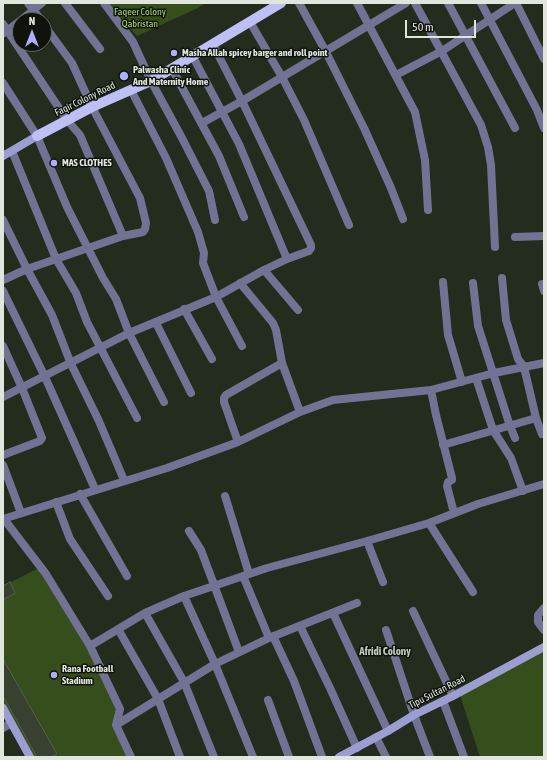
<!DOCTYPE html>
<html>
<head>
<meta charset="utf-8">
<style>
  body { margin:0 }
  #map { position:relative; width:547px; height:760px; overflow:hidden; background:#242c1d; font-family:"Asap Condensed",sans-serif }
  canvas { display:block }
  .frame { position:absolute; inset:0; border:4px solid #e0e6dc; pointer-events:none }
  .north { position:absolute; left:12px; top:12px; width:40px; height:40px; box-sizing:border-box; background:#0f130c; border:1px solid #63675f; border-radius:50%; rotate:0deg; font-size:11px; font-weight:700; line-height:16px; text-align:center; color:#e0e6dc }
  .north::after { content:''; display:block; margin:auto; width:14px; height:18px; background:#aeaefa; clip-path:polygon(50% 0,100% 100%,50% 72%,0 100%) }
  .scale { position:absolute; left:405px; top:20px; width:71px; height:18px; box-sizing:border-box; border:2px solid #e0e6dc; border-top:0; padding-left:5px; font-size:12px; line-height:14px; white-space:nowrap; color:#e0e6dc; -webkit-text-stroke:3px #0f130c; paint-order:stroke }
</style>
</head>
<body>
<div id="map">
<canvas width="547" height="760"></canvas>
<div class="frame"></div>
<div class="north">N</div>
<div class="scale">50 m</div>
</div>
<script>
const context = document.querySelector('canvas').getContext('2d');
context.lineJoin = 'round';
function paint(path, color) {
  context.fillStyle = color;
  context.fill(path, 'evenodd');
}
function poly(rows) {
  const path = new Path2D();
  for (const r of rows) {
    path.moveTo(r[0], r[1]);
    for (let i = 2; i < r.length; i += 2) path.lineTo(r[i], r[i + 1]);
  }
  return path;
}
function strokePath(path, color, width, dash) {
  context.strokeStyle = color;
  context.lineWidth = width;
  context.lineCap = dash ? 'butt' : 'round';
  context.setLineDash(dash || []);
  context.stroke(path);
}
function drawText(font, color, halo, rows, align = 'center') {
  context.font = font + ' "Asap Condensed",sans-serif';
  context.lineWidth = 3;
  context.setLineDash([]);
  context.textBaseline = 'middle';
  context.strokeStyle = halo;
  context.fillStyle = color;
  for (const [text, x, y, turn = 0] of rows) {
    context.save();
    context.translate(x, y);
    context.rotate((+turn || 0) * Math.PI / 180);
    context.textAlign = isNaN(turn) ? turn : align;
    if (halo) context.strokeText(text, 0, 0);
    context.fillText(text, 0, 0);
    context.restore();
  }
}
const green = poly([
  [108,3,206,3,198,8,137,36],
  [41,567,46,574,120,709,116,725,131,757,32,757,3,705,3,586],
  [544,644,544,757,480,757,459,692]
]);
const building = poly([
  [10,582,15,593,3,600,3,586,10,582],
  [3,659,57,754,51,757,37,757,3,696,3,659]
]);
const minor = poly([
  [28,3,41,20],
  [65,3,100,49],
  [104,3,133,42,151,81,182,138,209,191,215,220],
  [299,3,325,50,364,128,391,188,403,219],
  [357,3,415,112,425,160,428,210],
  [415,3,481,125,488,147,491,165,495,247],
  [448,3,515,128],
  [481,3,537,110,544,128],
  [516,3,544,59],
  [21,20,42,3],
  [250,22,282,77,304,120,349,225],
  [3,24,67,120,80,135,123,236],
  [4,33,20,21],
  [193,57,239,144,287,259],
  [172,69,219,156,244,217],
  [396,75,442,51,515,3],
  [3,83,37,136,67,207,103,278,116,299,129,333,164,402],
  [131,90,166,158,198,232,204,253,203,263,216,297,242,346],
  [202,123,242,101,406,3],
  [12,151,56,259,76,293,87,322,137,418],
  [3,220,27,269,52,315,71,364,98,419,124,480],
  [515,237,544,236],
  [264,270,298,310],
  [502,278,506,320,518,359,524,367,536,418,542,434],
  [3,280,27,269,123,236,143,232,145,229,146,223,140,198,92,107,72,63,44,25],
  [443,282,448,335,462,382],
  [240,283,273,323,276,330,282,363,300,412],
  [473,283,478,326,510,426,515,438],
  [542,284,544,291],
  [3,291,45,377,95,489],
  [184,309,212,359],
  [156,323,191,393],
  [3,346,22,388,42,438,40,441,3,455],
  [476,378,493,430,511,458,523,491],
  [431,390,436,415,452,478,452,480,448,482,447,486,454,513],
  [3,397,129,333,216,297,264,270,287,259,309,251,311,248,311,245,242,101,213,45],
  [238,442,224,402,224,398,226,395,282,363],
  [443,445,536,418],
  [3,465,21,513],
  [80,494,127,576],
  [225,496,249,574],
  [56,502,70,539,108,596],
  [3,519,167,468,238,442,300,412,333,400,431,390,494,373,544,363],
  [4,519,46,574,90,646,120,709,116,725,131,757],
  [429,523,473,592],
  [189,531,201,550,239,652],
  [367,541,383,582],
  [243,576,269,638],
  [184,596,215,664,253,757],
  [544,608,538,615,538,622,544,630],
  [413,611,453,696],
  [145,613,184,682,214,757],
  [333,613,388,731],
  [300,626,330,688,357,748],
  [118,629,158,699,180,757],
  [386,630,414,715,430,757],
  [273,636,294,681,322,757],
  [90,646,145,613,184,596,267,568,367,541,429,523,478,504,544,484],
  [268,700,289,757],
  [443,701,464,757],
  [116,725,215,664,269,638,357,603],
  [3,728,11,723],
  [376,737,386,757]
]);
const secondary = poly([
  [3,156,37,136],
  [3,708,30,757],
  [339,757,388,731,414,715,453,696,544,647]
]);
const primary = poly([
  [37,136,92,107,151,81,281,3]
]);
const markers = [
  [174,53,4,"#aeaefa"],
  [124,76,5,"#aeaefa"],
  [54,163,4,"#aeaefa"],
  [54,675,4,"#aeaefa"]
];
const parkNames = [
  ["Faqeer Colony",140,12],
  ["Qabristan",140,24]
];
const poiNames = [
  ["Masha Allah spicey barger and roll point",182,53],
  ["Palwasha Clinic",133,70],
  ["And Maternity Home",133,82],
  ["MAS CLOTHES",62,163],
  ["Rana Football",62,669],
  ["Stadium",62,681]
];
const streetNames = [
  ["Faqir Colony Road",85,99,-26],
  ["Tipu Sultan Road",437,692,-27]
];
const neighbourhoodNames = [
  ["Afridi Colony",385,652]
];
paint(green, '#364d1c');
paint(building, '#384030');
strokePath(building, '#555f4d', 1);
strokePath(minor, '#727394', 8);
strokePath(secondary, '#9c9dd1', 8);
strokePath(primary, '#bebff5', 10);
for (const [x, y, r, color] of markers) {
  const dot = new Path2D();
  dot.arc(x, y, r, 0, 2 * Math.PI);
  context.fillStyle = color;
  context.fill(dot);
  strokePath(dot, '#0f130c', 1.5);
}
drawText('10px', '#a8dc77', '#0f130c', parkNames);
drawText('bold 10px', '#e0e6dc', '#0f130c', poiNames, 'left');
drawText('10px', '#e0e6dc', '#0f130c', streetNames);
drawText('bold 11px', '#c0cbb7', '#0f130c', neighbourhoodNames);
</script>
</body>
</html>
